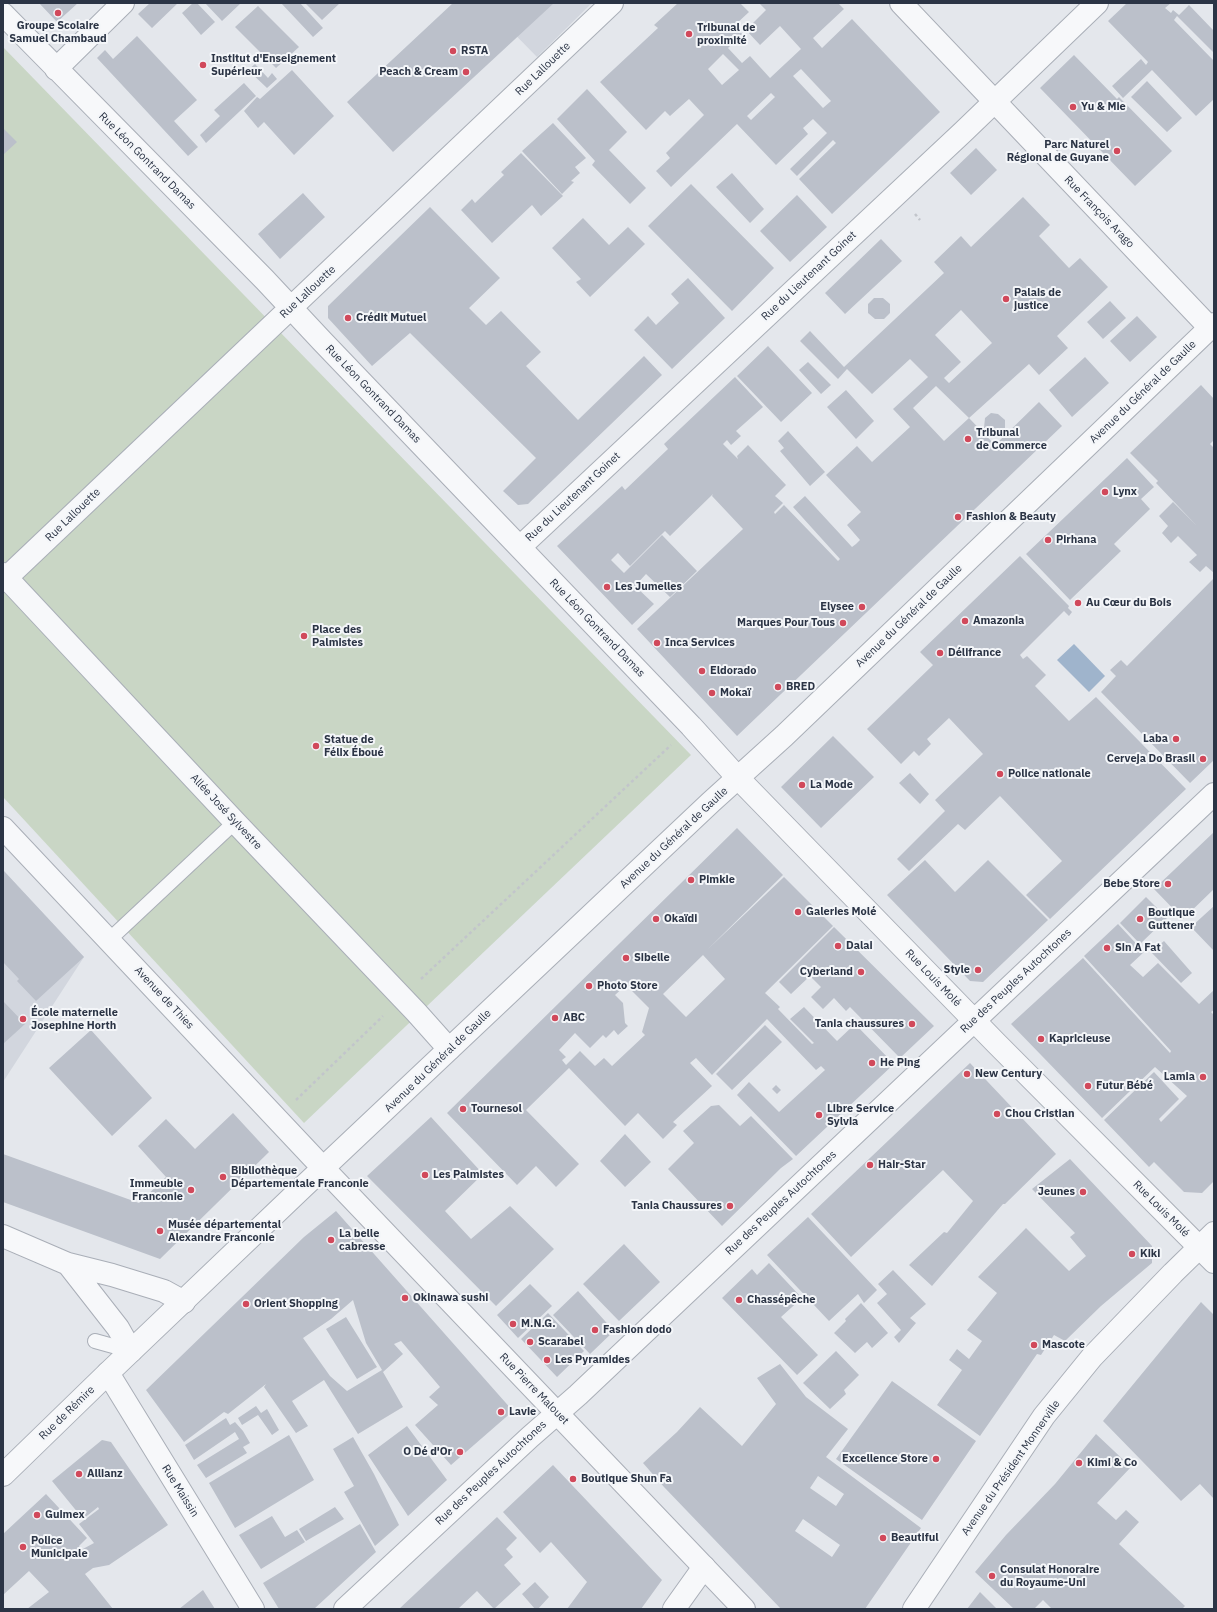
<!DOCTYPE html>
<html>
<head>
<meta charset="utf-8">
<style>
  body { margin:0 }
  #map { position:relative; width:1217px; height:1612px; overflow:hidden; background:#e4e7ec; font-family:"IBM Plex Sans",sans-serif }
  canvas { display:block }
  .frame { position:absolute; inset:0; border:4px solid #2b3445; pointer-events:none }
</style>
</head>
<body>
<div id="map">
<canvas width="1217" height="1612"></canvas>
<div class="frame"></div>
</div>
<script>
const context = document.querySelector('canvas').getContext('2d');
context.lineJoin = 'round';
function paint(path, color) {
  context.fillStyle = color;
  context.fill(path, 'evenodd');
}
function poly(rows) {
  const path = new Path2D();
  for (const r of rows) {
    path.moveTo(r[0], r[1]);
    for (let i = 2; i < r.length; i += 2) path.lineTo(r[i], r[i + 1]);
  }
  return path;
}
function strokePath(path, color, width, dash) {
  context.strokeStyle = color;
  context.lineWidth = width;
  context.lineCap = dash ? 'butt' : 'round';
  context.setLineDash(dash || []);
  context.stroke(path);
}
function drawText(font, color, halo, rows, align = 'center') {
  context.font = font + ' "IBM Plex Sans",sans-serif';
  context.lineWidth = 4;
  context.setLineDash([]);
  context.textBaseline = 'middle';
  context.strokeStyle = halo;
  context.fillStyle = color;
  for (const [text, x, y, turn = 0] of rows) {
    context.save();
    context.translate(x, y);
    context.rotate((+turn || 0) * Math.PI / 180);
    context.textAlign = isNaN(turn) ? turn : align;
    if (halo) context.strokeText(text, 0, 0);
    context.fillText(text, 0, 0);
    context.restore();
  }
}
const built = poly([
  [484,3,592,3,537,57],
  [3,870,84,957,3,1082]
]);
const green = poly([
  [3,47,691,755,304,1123,3,797]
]);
const water = poly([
  [1074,644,1105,676,1089,692,1057,660]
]);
const building = poly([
  [39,3,78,3,57,22],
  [150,3,178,3,152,28,138,14],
  [193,3,197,3,215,22,201,35,182,13],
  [205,3,241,3,222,21],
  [281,3,300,3,323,28,313,37],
  [305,3,340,3,322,20],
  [453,3,554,3,393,152,347,102],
  [678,3,740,3,749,12,735,25,742,34,728,48,742,63,750,56,770,78,801,49,780,26,760,45,746,30,766,10,759,3,838,3,844,9,813,38,822,48,852,19,940,112,832,214,799,179,836,143,833,140,797,176,790,169,827,133,813,119,803,128,808,134,776,165,737,124,671,187,656,171,670,158,666,153,704,115,689,99,670,116,665,111,646,130,600,82,658,28,654,25],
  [723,54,739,70,722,85,708,69],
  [801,69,831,101,823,108,793,76],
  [771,93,775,97,751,120,747,116],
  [1127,3,1171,3,1165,8,1171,13,1173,10,1179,15,1189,5,1214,31,1214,53,1177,16,1174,20,1214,61,1214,99,1196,116,1152,70,1123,98,1112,86,1141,59,1146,65,1148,62,1108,21],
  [258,6,299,47,276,68,235,27],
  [137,36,197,100,174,121,198,147,188,156,97,58,105,50,113,59],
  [1074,55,1117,99,1119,97,1172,151,1135,186,1040,88],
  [255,64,268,78,272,73,277,79,267,88,248,70],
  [292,70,334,116,294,155,264,122,258,128,244,111,257,97,260,99],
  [1147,81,1182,118,1167,132,1131,97],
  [244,83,256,96,206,143,200,135,220,116,214,110],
  [587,89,627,132,609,150,646,188,630,204,592,165,595,161,557,119],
  [553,123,586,158,575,167,580,173,571,181,574,182,562,194,522,151],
  [3,128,17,142,4,154,3,153],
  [976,148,997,170,971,195,950,173],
  [521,153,563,196,541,216,532,205,492,243,461,210,472,199,475,203,504,175,501,172],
  [732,173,764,209,750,223,716,187],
  [691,184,774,268,732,311,648,226],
  [303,193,325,217,280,259,258,234],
  [797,195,827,227,790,262,760,231],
  [1023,197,1050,225,1039,236,1069,268,1080,258,1108,287,1057,336,1068,348,1039,375,1029,364,969,418,936,386,913,408,944,441,969,418,995,445,1039,402,1062,426,737,736,637,629,743,529,712,496,713,494,670,536,665,531,630,566,618,553,611,560,624,573,662,535,697,571,670,597,646,574,635,586,654,604,632,625,557,546,622,486,625,490,668,449,664,444,735,377,763,407,736,431,741,436,731,445,727,440,723,444,738,459,737,456,748,445,786,485,775,496,783,503,774,512,775,514,784,505,838,561,840,559,793,507,805,496,852,547,856,544,860,540,847,525,861,512,826,475,857,446,872,462,910,427,893,409,928,377,910,359,872,394,847,369,838,379,800,341,810,331,844,367,944,273,934,262,961,236,971,247],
  [961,310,992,343,949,383,944,378,961,362,935,335],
  [430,207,500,278,469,308,486,325,501,311,541,352,526,366,578,420,644,356,662,375,528,504,518,505,503,491,536,458,410,333,372,366,328,318,328,306],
  [583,218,609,245,628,227,645,244,590,297,576,282,581,279,552,248],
  [881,239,902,261,845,314,825,293],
  [688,278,725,318,672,369,634,330,648,316,656,325,679,303,671,294],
  [874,298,883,298,890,304,890,313,884,319,875,319,868,313,868,304],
  [1110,301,1126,318,1103,339,1087,322],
  [1137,316,1157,337,1130,362,1110,341],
  [768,346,812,393,781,422,737,376],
  [1085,357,1109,383,1072,417,1049,390],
  [808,362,831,385,821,394,799,370],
  [1201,385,1214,399,1214,440,1210,444,1214,448,1214,573,1206,566,1200,572,1189,562,1197,555,1178,536,1171,543,1162,533,1168,526,1159,516,1173,502,1197,526,1156,483,1158,481,1130,453],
  [846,390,874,421,856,439,827,407],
  [991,413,998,414,1005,420,1005,429,998,435,990,434,984,428,985,418],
  [788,431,825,472,810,486,780,451,784,448,778,441],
  [1127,458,1154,487,1141,499,1150,509,1114,544,1121,551,1070,600,1026,554],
  [1020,556,1069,606,1068,608,1072,612,1069,616,1064,611,1020,655,1023,659,1027,656,1046,675,1035,686,1069,721,1096,697,1186,789,1050,919,1026,895,1062,861,1000,796,965,830,958,824,909,871,897,859,945,811,935,800,983,754,949,718,927,739,931,744,919,756,914,751,901,764,867,729,933,665,920,652],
  [1214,578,1214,760,1190,783,1101,692,1116,676,1110,670,1121,660,1127,666],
  [833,736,874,777,821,828,781,787],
  [910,773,929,794,920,804,899,783],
  [737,828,783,875,707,950,784,877,833,926,765,993,780,1007,778,1009,812,1044,814,1043,790,1019,804,1007,837,1041,855,1024,894,1064,796,1156,737,1095,749,1082,779,1112,825,1070,821,1066,816,1070,767,1019,712,1075,696,1058,690,1063,712,1086,673,1122,677,1125,663,1139,638,1113,625,1126,569,1068,526,1110,579,1164,556,1187,536,1166,517,1185,447,1113],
  [703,955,725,979,686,1017,663,994],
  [626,985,649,1008,642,1032,645,1035,612,1066,604,1058,595,1066,580,1051,566,1065,562,1060,566,1057,559,1050,575,1033,590,1048,603,1035,606,1038,614,1030,618,1035,628,1026,625,1023,623,1003,615,995],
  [1214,832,1214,889,1183,919,1154,889],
  [925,860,955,892,988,860,1048,920,983,982,970,981,887,895],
  [3,870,84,957,36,1001,17,981,19,979,3,962],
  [1146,897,1167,918,1140,944,1120,923],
  [1214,906,1214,951,1191,927],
  [1118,924,1144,952,1130,965,1143,977,1158,963,1199,1004,1214,990,1214,1010,1211,1012,1214,1015,1214,1181,1202,1193,1184,1192,1154,1162,1149,1167,1104,1120,1154,1072,1179,1099,1159,1119,1161,1122,1187,1096,1155,1067,1102,1118,1011,1024,1083,958,1170,1053,1171,1051,1084,956],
  [834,927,934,1026,900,1058,850,1007,846,1011,834,998,823,1009,811,997,821,987,810,976,791,994,779,982],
  [1164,941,1192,973,1181,983,1151,952],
  [3,1001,25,1024,3,1044],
  [765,1025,782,1042,732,1090,716,1074],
  [91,1030,152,1098,112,1136,49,1068],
  [970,1063,1056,1154,1005,1204,1003,1204,932,1286,909,1265,944,1232,947,1233,973,1201,943,1170,851,1257,811,1214],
  [776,1085,781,1090,777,1094,772,1089],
  [719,1105,740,1126,751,1116,793,1159,781,1168,722,1226,668,1169,694,1143,683,1131,711,1106],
  [233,1113,269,1152,160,1259,3,1202,3,1154,139,1203,166,1177,138,1146,166,1119,195,1149],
  [431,1117,483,1174,445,1211,471,1239,510,1206,554,1249,496,1306,367,1176],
  [625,1134,651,1162,625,1187,600,1161],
  [1070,1159,1152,1246,1152,1263,1101,1306,1065,1341,1054,1335,1041,1355,1037,1354,980,1436,937,1405,962,1370,949,1360,957,1349,969,1359,982,1341,967,1330,997,1293,978,1277,1026,1228,1069,1271,1086,1256,1070,1237,1075,1233,1032,1189],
  [336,1211,513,1411,451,1465,415,1425,438,1405,429,1397,440,1387,401,1341,394,1344,403,1354,383,1372,403,1407,358,1434,324,1380,292,1401,308,1426,296,1433,264,1387,266,1384,228,1414,224,1412,184,1442,146,1390,304,1237],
  [353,1300,366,1343,382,1370,347,1391,330,1376,303,1338,331,1319],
  [808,1217,877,1290,864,1303,858,1294,829,1321,767,1255],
  [624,1244,660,1282,619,1321,583,1284],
  [769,1263,802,1298,781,1317,818,1355,797,1375,722,1298,752,1269,757,1275],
  [893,1270,926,1304,910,1318,916,1323,899,1343,894,1337,901,1330,877,1303,887,1294,878,1284],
  [530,1284,552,1306,518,1338,497,1315],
  [578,1291,614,1331,590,1354,553,1315],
  [1201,1302,1214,1315,1214,1499,1200,1484,1181,1501,1103,1421],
  [861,1303,888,1333,872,1348,867,1342,855,1353,834,1333,846,1321,845,1319],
  [548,1313,584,1351,557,1377,521,1339],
  [346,1317,377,1367,357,1379,326,1329],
  [836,1351,859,1375,844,1390,846,1394,830,1409,803,1383],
  [780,1364,806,1397,848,1429,826,1457,921,1528,865,1609,781,1609,664,1487,643,1463,677,1432,700,1407,742,1446,776,1404,757,1378],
  [818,1476,844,1494,836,1506,810,1488],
  [803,1519,840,1545,832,1557,795,1531],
  [892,1381,976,1441,922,1520,836,1459],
  [256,1406,261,1413,267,1409,279,1430,272,1435,258,1415,242,1425,238,1418],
  [226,1418,230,1425,235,1422,243,1431,250,1443,243,1447,247,1453,206,1478,197,1465,239,1439,235,1432,194,1460,185,1445],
  [407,1426,447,1480,408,1516,368,1455],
  [1096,1434,1131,1467,1097,1503,1116,1520,1126,1510,1139,1522,1119,1544,1185,1606,1182,1609,1052,1609,1043,1600,1034,1609,1014,1609,975,1572,1006,1535,1055,1484],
  [289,1435,314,1480,235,1528,209,1483],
  [353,1437,374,1474,399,1525,375,1546,344,1492,354,1486,333,1449],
  [102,1440,111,1442,168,1525,109,1565,93,1568,85,1574,113,1609,27,1609,49,1592,29,1571,3,1595,3,1534,46,1494,87,1538,79,1546,81,1550,94,1543,79,1524,99,1509,98,1507,83,1519,52,1481],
  [553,1465,662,1580,641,1609,567,1609,587,1582,551,1542,540,1553,503,1512],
  [335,1507,344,1519,306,1541,299,1529],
  [272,1516,285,1537,297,1530,305,1542,261,1569,239,1535],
  [497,1517,517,1538,506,1549,513,1557,504,1565,521,1584,494,1609,477,1591,458,1609,399,1609],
  [360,1524,376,1552,314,1609,279,1609,263,1583],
  [535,1582,549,1597,538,1609,535,1609,522,1594],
  [203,1590,215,1609,179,1609],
  [980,1592,997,1609,967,1609]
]);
const path = poly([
  [915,214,920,220],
  [421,979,671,745],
  [296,1100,383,1016]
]);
const service = poly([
  [109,940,235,822],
  [95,1341,131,1351]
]);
const minor = poly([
  [901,3,1210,328],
  [3,14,265,280,322,341,691,726,738,778,996,1043,1214,1262],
  [56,69,123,3],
  [520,547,963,132,1097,3],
  [3,574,235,822,416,1012,449,1049],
  [3,581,612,3],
  [3,1236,68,1264,112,1275,164,1291,184,1302],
  [68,1264,118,1328,131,1351],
  [108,1373,253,1609],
  [345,1609,530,1437,578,1395,1214,794],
  [674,1609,704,1567],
  [914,1609,1044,1416,1092,1357,1173,1273,1214,1233]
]);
const tertiary = poly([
  [3,828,324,1169,744,1609],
  [3,1475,108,1373,303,1187,711,802,784,736,1214,324]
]);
const markers = [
  [58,13,4,"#d1495b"],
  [689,34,4,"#d1495b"],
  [453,51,4,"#d1495b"],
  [203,65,4,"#d1495b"],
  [466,72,4,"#d1495b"],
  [1073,107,4,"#d1495b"],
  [1117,151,4,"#d1495b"],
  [1006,299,4,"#d1495b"],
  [348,318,4,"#d1495b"],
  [968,439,4,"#d1495b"],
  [1105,492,4,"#d1495b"],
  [958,517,4,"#d1495b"],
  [1048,540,4,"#d1495b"],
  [607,587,4,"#d1495b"],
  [1078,603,4,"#d1495b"],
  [862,607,4,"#d1495b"],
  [965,621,4,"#d1495b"],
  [843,623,4,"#d1495b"],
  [304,636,4,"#d1495b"],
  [657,643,4,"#d1495b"],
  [940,653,4,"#d1495b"],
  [702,671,4,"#d1495b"],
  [778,687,4,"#d1495b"],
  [712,693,4,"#d1495b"],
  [1176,739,4,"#d1495b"],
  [316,746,4,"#d1495b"],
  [1203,759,4,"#d1495b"],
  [1000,774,4,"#d1495b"],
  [802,785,4,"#d1495b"],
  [691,880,4,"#d1495b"],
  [1168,884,4,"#d1495b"],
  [798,912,4,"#d1495b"],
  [656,919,4,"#d1495b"],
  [1140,919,4,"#d1495b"],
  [838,946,4,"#d1495b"],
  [1107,948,4,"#d1495b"],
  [626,958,4,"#d1495b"],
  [978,970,4,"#d1495b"],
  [861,972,4,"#d1495b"],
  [589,986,4,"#d1495b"],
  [555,1018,4,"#d1495b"],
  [23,1019,4,"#d1495b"],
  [912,1024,4,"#d1495b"],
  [1041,1039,4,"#d1495b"],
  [872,1063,4,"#d1495b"],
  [967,1074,4,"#d1495b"],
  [1203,1077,4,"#d1495b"],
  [1088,1086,4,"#d1495b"],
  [463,1109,4,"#d1495b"],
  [997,1114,4,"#d1495b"],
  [819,1115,4,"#d1495b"],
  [870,1165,4,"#d1495b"],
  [425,1175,4,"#d1495b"],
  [223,1177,4,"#d1495b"],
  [191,1190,4,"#d1495b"],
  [1083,1192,4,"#d1495b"],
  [730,1206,4,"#d1495b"],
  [160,1231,4,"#d1495b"],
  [331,1240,4,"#d1495b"],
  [1132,1254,4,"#d1495b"],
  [405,1298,4,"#d1495b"],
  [739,1300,4,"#d1495b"],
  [246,1304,4,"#d1495b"],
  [513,1324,4,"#d1495b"],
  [595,1330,4,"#d1495b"],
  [530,1342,4,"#d1495b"],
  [1034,1345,4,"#d1495b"],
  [547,1360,4,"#d1495b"],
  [501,1412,4,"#d1495b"],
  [460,1452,4,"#d1495b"],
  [936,1459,4,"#d1495b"],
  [1079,1463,4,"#d1495b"],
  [79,1474,4,"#d1495b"],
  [573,1479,4,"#d1495b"],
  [37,1515,4,"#d1495b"],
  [883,1538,4,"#d1495b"],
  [23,1547,4,"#d1495b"],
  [992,1576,4,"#d1495b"]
];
const poiNames = [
  ["Groupe Scolaire",58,26,"center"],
  ["Samuel Chambaud",58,39,"center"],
  ["Tribunal de",697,28],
  ["proximité",697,41],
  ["RSTA",461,51],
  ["Institut d'Enseignement",211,59],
  ["Supérieur",211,72],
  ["Peach & Cream",458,72,"right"],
  ["Yu & Mie",1081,107],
  ["Parc Naturel",1109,145,"right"],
  ["Régional de Guyane",1109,158,"right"],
  ["Palais de",1014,293],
  ["justice",1014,306],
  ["Crédit Mutuel",356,318],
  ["Tribunal",976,433],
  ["de Commerce",976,446],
  ["Lynx",1113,492],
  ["Fashion & Beauty",966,517],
  ["Pirhana",1056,540],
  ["Les Jumelles",615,587],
  ["Au Cœur du Bois",1086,603],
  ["Elysee",854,607,"right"],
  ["Amazonia",973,621],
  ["Marques Pour Tous",835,623,"right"],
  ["Place des",312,630],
  ["Palmistes",312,643],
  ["Inca Services",665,643],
  ["Délifrance",948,653],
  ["Eldorado",710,671],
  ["BRED",786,687],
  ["Mokaï",720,693],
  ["Laba",1168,739,"right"],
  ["Statue de",324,740],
  ["Félix Éboué",324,753],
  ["Cerveja Do Brasil",1195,759,"right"],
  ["Police nationale",1008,774],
  ["La Mode",810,785],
  ["Pimkie",699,880],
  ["Bebe Store",1160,884,"right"],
  ["Galeries Molé",806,912],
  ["Boutique",1148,913],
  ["Guttener",1148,926],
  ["Okaïdi",664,919],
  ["Dalai",846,946],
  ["Sin A Fat",1115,948],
  ["Sibelle",634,958],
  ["Style",970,970,"right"],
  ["Cyberland",853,972,"right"],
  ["Photo Store",597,986],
  ["École maternelle",31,1013],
  ["Josephine Horth",31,1026],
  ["ABC",563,1018],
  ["Tania chaussures",904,1024,"right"],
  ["Kapricieuse",1049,1039],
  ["He Ping",880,1063],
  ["New Century",975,1074],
  ["Lamia",1195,1077,"right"],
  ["Futur Bébé",1096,1086],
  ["Tournesol",471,1109],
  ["Libre Service",827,1109],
  ["Sylvia",827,1122],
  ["Chou Cristian",1005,1114],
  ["Hair-Star",878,1165],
  ["Bibliothèque",231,1171],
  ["Départementale Franconie",231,1184],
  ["Les Palmistes",433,1175],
  ["Immeuble",183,1184,"right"],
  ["Franconie",183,1197,"right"],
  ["Jeunes",1075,1192,"right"],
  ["Tania Chaussures",722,1206,"right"],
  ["Musée départemental",168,1225],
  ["Alexandre Franconie",168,1238],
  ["La belle",339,1234],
  ["cabresse",339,1247],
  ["Kiki",1140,1254],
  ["Okinawa sushi",413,1298],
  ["Chassépêche",747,1300],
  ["Orient Shopping",254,1304],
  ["M.N.G.",521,1324],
  ["Fashion dodo",603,1330],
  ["Scarabel",538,1342],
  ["Mascote",1042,1345],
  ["Les Pyramides",555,1360],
  ["Lavie",509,1412],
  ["O Dé d'Or",452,1452,"right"],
  ["Excellence Store",928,1459,"right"],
  ["Kimi & Co",1087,1463],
  ["Allianz",87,1474],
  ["Boutique Shun Fa",581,1479],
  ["Guimex",45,1515],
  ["Beautiful",891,1538],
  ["Police",31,1541],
  ["Municipale",31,1554],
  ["Consulat Honoraire",1000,1570],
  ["du Royaume-Uni",1000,1583]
];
const streetNames = [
  ["Rue Lallouette",543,69,-44],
  ["Rue Léon Gontrand Damas",147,161,45],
  ["Rue François Arago",1099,212,46],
  ["Rue du Lieutenant Goinet",809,276,-43],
  ["Rue Lallouette",308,292,-43],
  ["Avenue du Général de Gaulle",1143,392,-44],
  ["Rue Léon Gontrand Damas",373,394,46],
  ["Rue du Lieutenant Goinet",573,497,-43],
  ["Rue Lallouette",73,515,-44],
  ["Avenue du Général de Gaulle",909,616,-44],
  ["Rue Léon Gontrand Damas",597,628,46],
  ["Allée José Sylvestre",226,812,47],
  ["Avenue du Général de Gaulle",674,838,-43],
  ["Rue Louis Molé",933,978,46],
  ["Rue des Peuples Autochtones",1016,981,-43],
  ["Avenue de Thies",164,998,47],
  ["Avenue du Général de Gaulle",438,1061,-44],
  ["Rue des Peuples Autochtones",781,1203,-43],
  ["Rue Louis Molé",1161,1209,45],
  ["Rue Pierre Malouet",534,1389,46],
  ["Rue de Rémire",67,1413,-44],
  ["Avenue du Président Monnerville",1011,1468,-55],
  ["Rue des Peuples Autochtones",491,1473,-43],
  ["Rue Maissin",180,1491,58]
];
paint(built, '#d2d6de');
paint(green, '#c9d6c5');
paint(water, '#9fb4cc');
paint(building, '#bbc0ca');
strokePath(service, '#a9aeb7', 16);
strokePath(minor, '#a9aeb7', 24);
strokePath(tertiary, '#a9aeb7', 24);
strokePath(path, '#c2c5cb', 2.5, [3, 3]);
strokePath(service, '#f7f8fa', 14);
strokePath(minor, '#f7f8fa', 22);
strokePath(tertiary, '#f7f8fa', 22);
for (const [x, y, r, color] of markers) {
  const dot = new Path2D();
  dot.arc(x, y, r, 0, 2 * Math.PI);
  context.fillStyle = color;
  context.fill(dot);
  strokePath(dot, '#f4f6f9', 1.5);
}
drawText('bold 11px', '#2b3445', '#f4f6f9', poiNames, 'left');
drawText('11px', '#2b3445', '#f4f6f9', streetNames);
</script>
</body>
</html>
